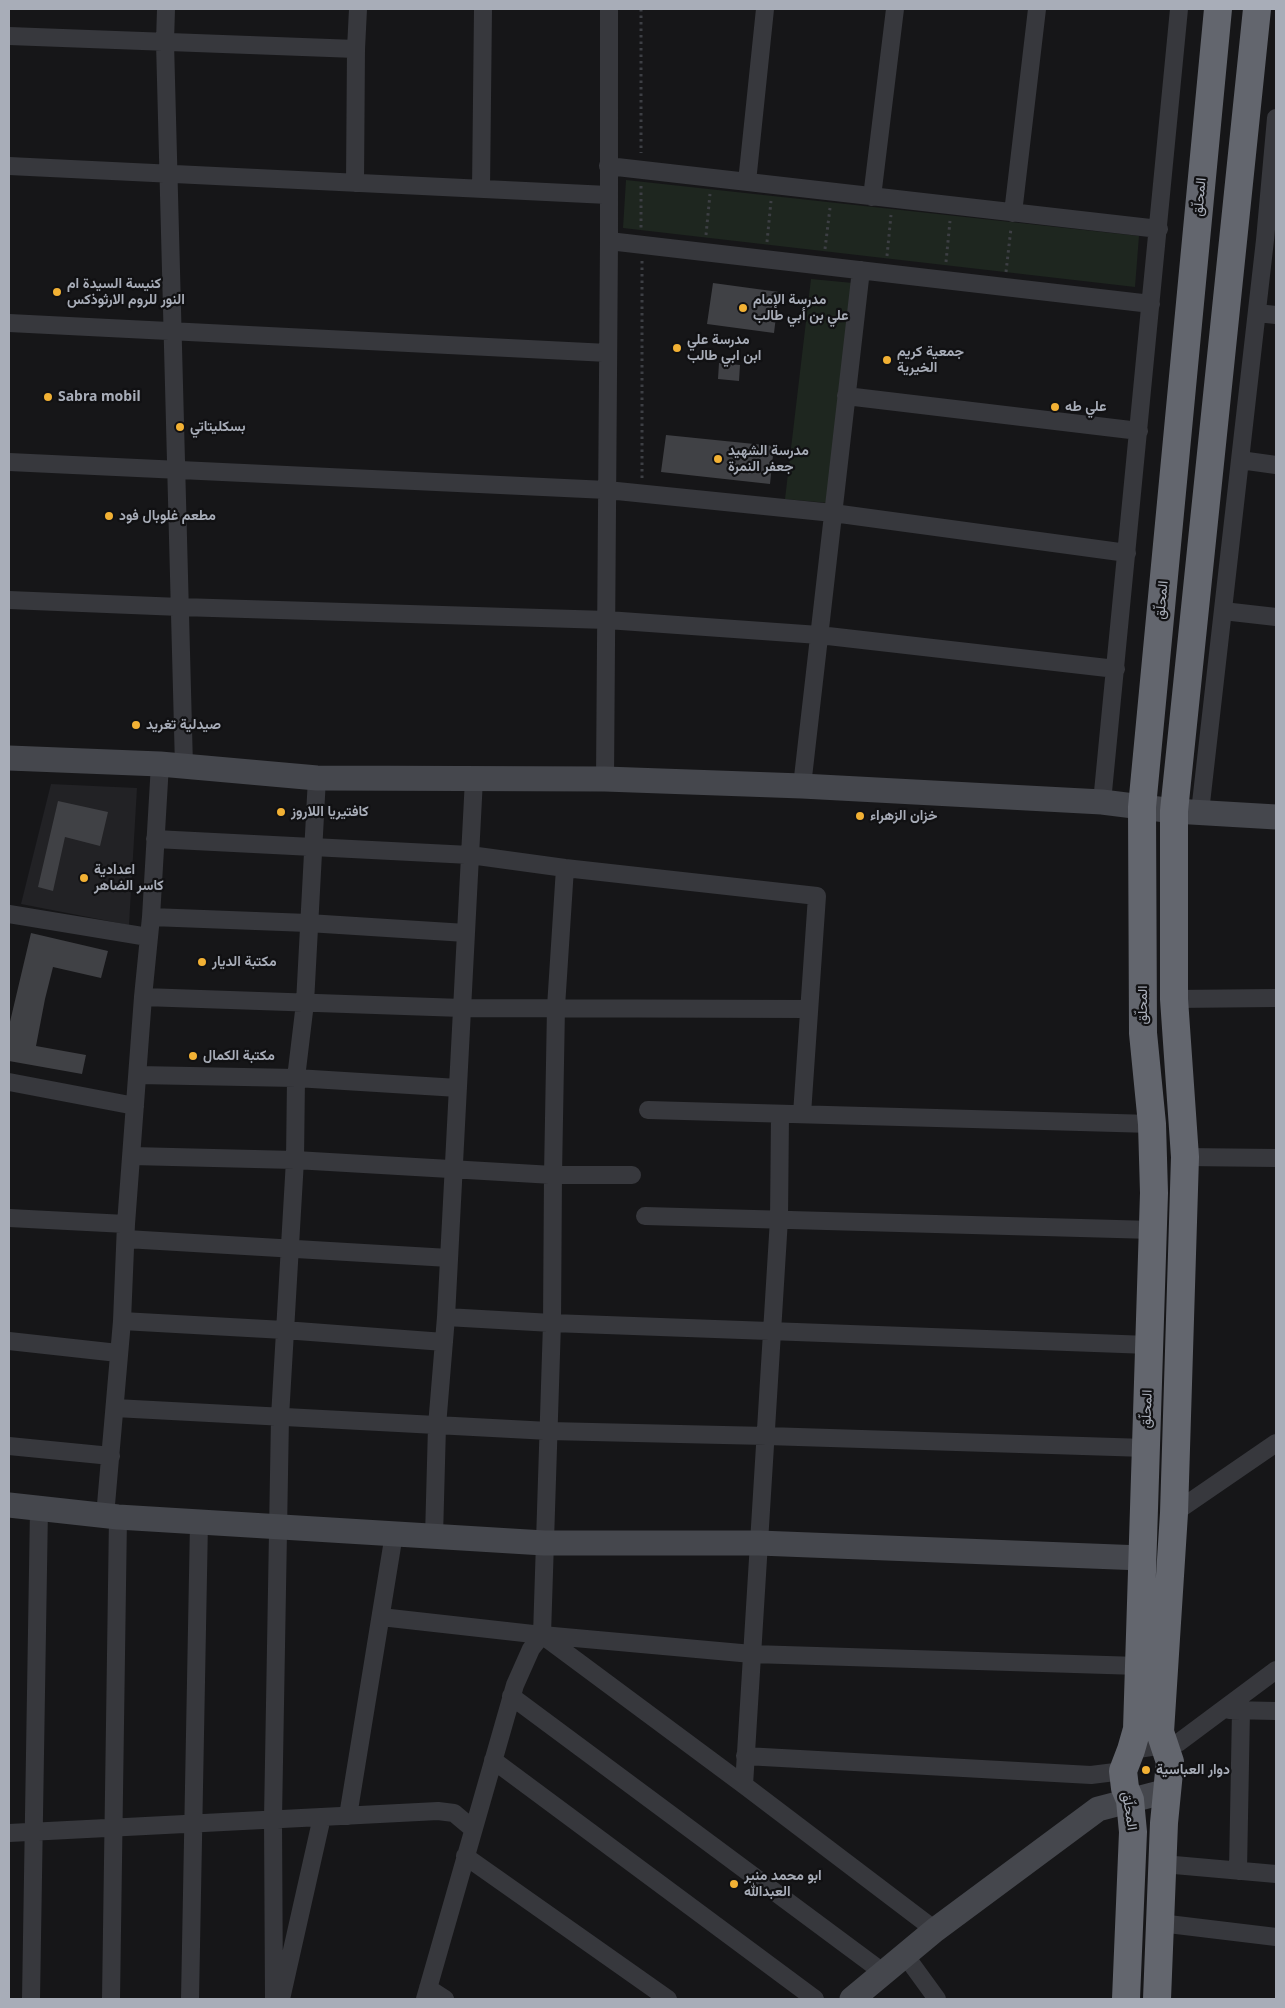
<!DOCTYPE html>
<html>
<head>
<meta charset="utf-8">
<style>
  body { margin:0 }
  #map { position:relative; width:1285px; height:2008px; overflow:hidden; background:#161618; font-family:"Noto Sans",sans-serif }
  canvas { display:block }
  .frame { position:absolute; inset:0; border:10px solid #a8adb8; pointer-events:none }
</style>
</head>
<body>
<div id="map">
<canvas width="1285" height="2008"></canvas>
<div class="frame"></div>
</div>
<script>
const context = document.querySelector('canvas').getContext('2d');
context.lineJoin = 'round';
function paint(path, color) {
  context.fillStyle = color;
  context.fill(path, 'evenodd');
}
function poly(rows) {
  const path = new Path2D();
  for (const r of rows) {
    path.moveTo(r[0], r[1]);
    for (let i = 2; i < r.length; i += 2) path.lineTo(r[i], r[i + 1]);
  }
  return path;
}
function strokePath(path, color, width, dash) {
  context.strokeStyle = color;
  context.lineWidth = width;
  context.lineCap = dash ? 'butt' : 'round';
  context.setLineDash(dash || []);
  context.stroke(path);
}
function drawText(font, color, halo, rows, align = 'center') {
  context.font = font + ' "Noto Sans",Vazirmatn,sans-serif';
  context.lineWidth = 4.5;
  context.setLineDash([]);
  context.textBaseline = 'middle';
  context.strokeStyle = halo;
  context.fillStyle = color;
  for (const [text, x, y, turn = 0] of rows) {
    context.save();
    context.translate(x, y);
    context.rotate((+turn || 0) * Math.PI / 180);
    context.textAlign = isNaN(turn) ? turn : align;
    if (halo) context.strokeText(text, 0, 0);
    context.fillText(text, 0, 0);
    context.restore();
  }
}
const built = poly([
  [51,784,137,788,129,925,21,904]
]);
const green = poly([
  [626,180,1139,236,1135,287,623,228],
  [811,279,853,283,829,503,785,499]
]);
const building = poly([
  [713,283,779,292,774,333,707,324],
  [719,363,740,365,739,381,718,379],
  [666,435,774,446,770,484,661,472],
  [58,801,108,812,100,846,65,837,53,891,38,887],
  [31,933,108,951,101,978,53,967,45,999,36,1046,86,1055,82,1074,9,1061,9,1026]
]);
const path = poly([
  [641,9,641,153],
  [641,186,641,228],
  [706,235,710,194],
  [767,242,771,201],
  [825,249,830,208],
  [887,256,891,215],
  [642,261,642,478],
  [946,262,950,221],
  [1006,272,1011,228]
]);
const street = poly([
  [166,9,165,42,184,766],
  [9,36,356,49,355,183],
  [356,49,358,9],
  [9,166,608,195],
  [608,166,1159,229],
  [747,182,765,9],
  [481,189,483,9],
  [872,197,895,9],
  [1013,213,1037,9],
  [609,241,1151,304],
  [1257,313,1276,315],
  [9,323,608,353],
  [846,396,1139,431],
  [1240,460,1276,465],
  [9,462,607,490,833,513,1127,553],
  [9,600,180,607,607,620,819,635,1116,669],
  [1223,611,1276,617],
  [605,779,609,241,609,9],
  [802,786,861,270],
  [1102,802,1179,9],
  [1200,812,1265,240,1276,118],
  [155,839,470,855,565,868,817,896,802,1114],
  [565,868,556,1007,553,1175,552,1323,542,1635,744,1785,935,1930],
  [9,914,148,937],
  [151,917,308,923,466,933],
  [143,997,462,1008,809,1009],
  [1174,999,1276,998],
  [138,1075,296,1078,458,1088],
  [9,1082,135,1106],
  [648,1110,1152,1124],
  [132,1156,295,1160,553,1175,632,1175],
  [1185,1157,1276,1158],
  [645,1216,1153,1230],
  [9,1218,126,1224],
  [126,1239,449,1258],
  [446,1317,552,1323,1149,1345],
  [122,1321,284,1330,444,1342],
  [9,1341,118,1353],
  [115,1408,549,1431,767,1436,1146,1448],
  [9,1446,111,1456],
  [1174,1513,1276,1443],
  [105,1516,122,1321,126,1224,143,997,151,917,160,764],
  [434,1537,437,1426,446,1317,474,779],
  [381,1617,542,1635,752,1654,1139,1666],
  [511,1696,884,1973],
  [1229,1710,1276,1711],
  [1131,1750,1178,1743,1276,1670],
  [745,1756,1091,1775,1123,1771],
  [493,1760,815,1999],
  [744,1785,779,1219,780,1114],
  [348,1816,394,1534],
  [9,1833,438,1811,454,1813,473,1829],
  [465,1856,668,1999],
  [1163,1864,1276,1874],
  [1238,1871,1241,1710],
  [1160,1923,1276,1937],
  [905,1955,937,1999],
  [428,1988,445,1999],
  [31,1999,39,1508],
  [111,1999,118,1517],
  [190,1999,199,1522],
  [274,1999,273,1819,280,1417,295,1160,296,1078,305,1003,317,778],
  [281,1999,322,1817],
  [425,1999,515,1685,531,1649,542,1635]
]);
const secondary = poly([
  [9,758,160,764,317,778,605,779,802,786,1102,802,1174,811,1276,817],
  [9,1505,118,1517,544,1543,759,1543,1142,1558],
  [852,1999,935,1930,1098,1809,1167,1791]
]);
const highway = poly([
  [1126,1999,1133,1832,1130,1800,1125,1788,1123,1771,1131,1750,1137,1729,1154,1193,1152,1124,1143,1033,1142,807,1218,9],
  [1157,1999,1164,1823,1170,1762,1160,1732,1174,1513,1185,1157,1174,999,1174,811,1257,9]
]);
const markers = [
  [57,292,5,"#f2b134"],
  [743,308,5,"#f2b134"],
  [677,348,5,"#f2b134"],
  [887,360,5,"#f2b134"],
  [48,397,5,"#f2b134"],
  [1055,407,5,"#f2b134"],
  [180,427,5,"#f2b134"],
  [718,459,5,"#f2b134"],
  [109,516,5,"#f2b134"],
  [136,725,5,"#f2b134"],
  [281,812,5,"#f2b134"],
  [860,816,5,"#f2b134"],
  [84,878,5,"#f2b134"],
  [202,962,5,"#f2b134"],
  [193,1056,5,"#f2b134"],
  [1146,1770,5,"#f2b134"],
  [734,1884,5,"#f2b134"]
];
const streetNames = [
  ["المحلّق",1200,197,-85],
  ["المحلّق",1162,600,-85],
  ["المحلّق",1143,1005,-90],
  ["المحلّق",1147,1409,-88],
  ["المحلّق",1129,1811,81]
];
const poiNames = [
  ["كنيسة السيدة ام",67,284],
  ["النور للروم الارثوذكس",67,300],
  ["مدرسة الإمام",753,300],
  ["علي بن أبي طالب",753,316],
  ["مدرسة علي",687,340],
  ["ابن ابي طالب",687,356],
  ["جمعية كريم",897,352],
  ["الخيرية",897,368],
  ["Sabra mobil",58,397],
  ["علي طه",1065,407],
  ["بسكليتاتي",190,427],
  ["مدرسة الشهيد",728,451],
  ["جعفر النمرة",728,467],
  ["مطعم غلوبال فود",119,516],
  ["صيدلية تغريد",146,725],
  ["كافتيريا اللاروز",291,812],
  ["خزان الزهراء",870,816],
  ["اعدادية",94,870],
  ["كاسر الضاهر",94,886],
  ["مكتبة الديار",212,962],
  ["مكتبة الكمال",203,1056],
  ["دوار العباسية",1156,1770],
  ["ابو محمد منير",744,1876],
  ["العبدالله",744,1892]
];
paint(built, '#222225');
paint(green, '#1e261f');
paint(building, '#404145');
strokePath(path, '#3d3f44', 3, [2.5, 4]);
strokePath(street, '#37383d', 18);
strokePath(secondary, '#45474d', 25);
strokePath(highway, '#63666e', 28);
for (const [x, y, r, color] of markers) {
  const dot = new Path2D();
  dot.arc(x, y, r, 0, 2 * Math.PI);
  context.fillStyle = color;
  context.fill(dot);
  strokePath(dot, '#111113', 2);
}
drawText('14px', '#a8adb8', '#111113', streetNames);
drawText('bold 14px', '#a8adb8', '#111113', poiNames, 'left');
</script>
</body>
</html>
